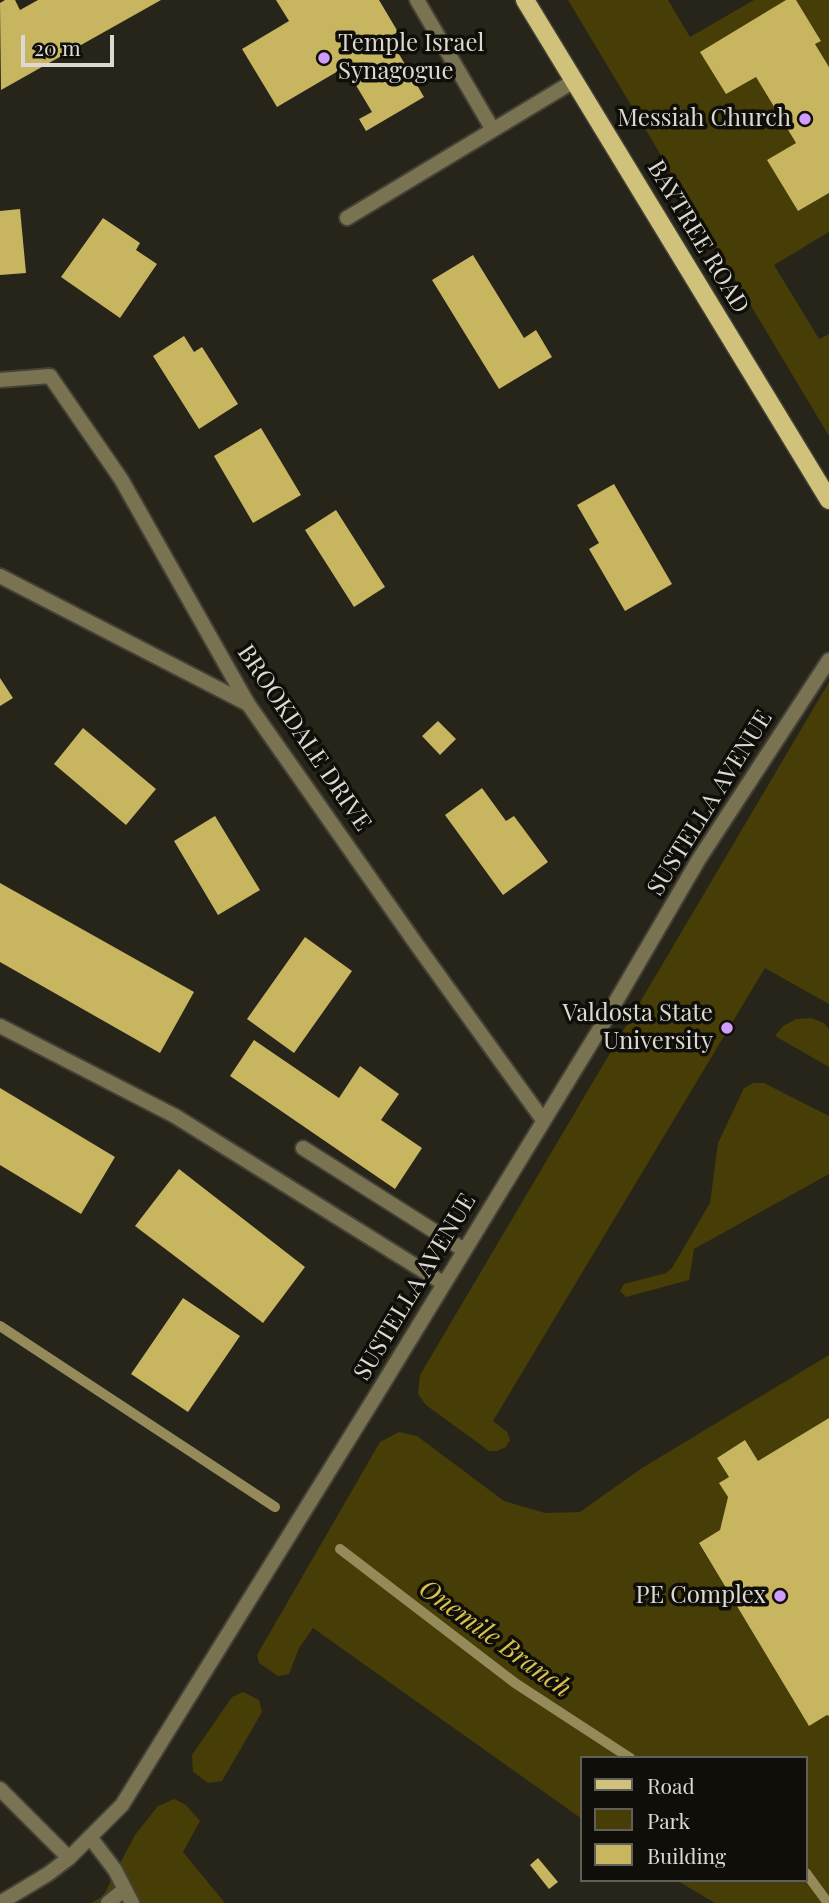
<!DOCTYPE html>
<html>
<head>
<meta charset="utf-8">
<style>
  body { margin:0 }
  #map { position:relative; width:829px; height:1903px; overflow:hidden; background:#27251a; font-family:"Playfair Display",serif }
  canvas { display:block }
  .legend { position:absolute; left:580px; top:1756px; width:228px; height:126px; box-sizing:border-box; background:#0f0e09; border:2px solid #615f59; margin:0; padding:9px 12px; list-style:none; font-size:21px; color:#dbd9d2 }
  .legend li { display:flex; align-items:center; gap:14px; height:35px }
  .legend b { width:35px; border:2px solid #615f59 }
  .scale { position:absolute; left:21px; top:35px; width:93px; height:32px; box-sizing:border-box; border:4px solid #dbd9d2; border-top:0; padding-left:9px; font-size:21px; line-height:24px; white-space:nowrap; color:#dbd9d2; -webkit-text-stroke:5px #0f0e09; paint-order:stroke }
</style>
</head>
<body>
<div id="map">
<canvas width="829" height="1903"></canvas>
<ul class="legend">
<li><b style="height:9px;background:#d1c27b"></b>Road</li>
<li><b style="height:19px;background:#473d06"></b>Park</li>
<li><b style="height:19px;background:#c8b560"></b>Building</li>
</ul>
<div class="scale">20 m</div>
</div>
<script>
const context = document.querySelector('canvas').getContext('2d');
context.lineJoin = 'round';
function paint(path, color) {
  context.fillStyle = color;
  context.fill(path, 'evenodd');
}
function poly(rows) {
  const path = new Path2D();
  for (const r of rows) {
    path.moveTo(r[0], r[1]);
    for (let i = 2; i < r.length; i += 2) path.lineTo(r[i], r[i + 1]);
  }
  return path;
}
function strokePath(path, color, width, dash) {
  context.strokeStyle = color;
  context.lineWidth = width;
  context.lineCap = dash ? 'butt' : 'round';
  context.setLineDash(dash || []);
  context.stroke(path);
}
function drawText(font, color, halo, rows, align = 'center') {
  context.font = font + ' "Playfair Display",serif';
  context.lineWidth = 7;
  context.setLineDash([]);
  context.textBaseline = 'middle';
  context.strokeStyle = halo;
  context.fillStyle = color;
  for (const [text, x, y, turn = 0] of rows) {
    context.save();
    context.translate(x, y);
    context.rotate((+turn || 0) * Math.PI / 180);
    context.textAlign = isNaN(turn) ? turn : align;
    if (halo) context.strokeText(text, 0, 0);
    context.fillText(text, 0, 0);
    context.restore();
  }
}
const green = poly([
  [568,0,668,0,690,37,754,0,786,0,756,77,796,143,768,160,798,211,829,193,829,232,774,265,819,339,829,334,829,436],
  [796,0,829,0,829,67,815,44,821,41],
  [829,682,829,1004,765,968,493,1421,507,1432,510,1440,506,1447,497,1451,489,1451,426,1405,418,1394,420,1375],
  [811,1018,824,1023,829,1029,829,1067,775,1036,783,1026,796,1019],
  [764,1083,829,1116,829,1174,694,1249,689,1280,626,1297,620,1291,624,1284,666,1273,672,1268,710,1203,718,1143,744,1088,753,1083],
  [829,1355,829,1418,758,1461,745,1441,718,1457,729,1477,720,1483,728,1497,720,1530,699,1544,809,1725,827,1715,829,1716,829,1903,715,1903,676,1880,806,1880,806,1758,582,1758,582,1819,313,1628,299,1648,289,1674,278,1676,259,1663,257,1655,380,1442,399,1432,417,1436,504,1501,545,1513,580,1512,642,1468],
  [243,1692,259,1700,262,1712,222,1781,208,1783,193,1772,192,1755,232,1697],
  [174,1799,186,1805,200,1821,183,1852,225,1903,91,1903,103,1896,135,1835,158,1806]
]);
const stream = poly([
  [0,1326,275,1507],
  [340,1549,515,1683,630,1758],
  [806,1873,828,1903]
]);
const building = poly([
  [5,0,15,0,20,10,38,0,161,0,1,90,0,3],
  [276,0,379,0,398,32,389,37,424,97,366,131,359,119,372,112,345,67,277,107,242,49,289,21],
  [786,0,796,0,821,41,815,44,829,67,829,193,798,211,767,160,796,143,756,77,726,94,700,52],
  [20,209,26,273,0,275,0,211],
  [103,218,140,243,136,250,157,264,120,318,61,277],
  [473,255,524,338,536,330,552,357,499,389,432,280],
  [184,336,194,352,202,347,238,404,199,429,153,356],
  [261,428,301,495,253,523,214,456],
  [614,484,672,584,625,611,589,549,599,543,577,505],
  [336,510,385,587,354,607,305,530],
  [0,678,13,698,0,706],
  [438,721,456,739,440,755,422,736],
  [83,728,156,789,126,825,54,764],
  [482,788,506,821,514,816,548,862,503,895,445,815],
  [215,816,260,890,218,915,174,841],
  [0,883,194,992,160,1053,0,962],
  [305,937,352,971,294,1053,247,1019],
  [254,1040,339,1098,360,1066,399,1094,381,1120,422,1148,395,1189,230,1076],
  [0,1088,115,1157,81,1214,0,1165],
  [179,1169,305,1267,263,1323,135,1226],
  [183,1298,240,1336,188,1412,131,1374],
  [829,1418,829,1716,827,1715,809,1726,699,1543,720,1530,728,1497,719,1483,729,1477,717,1458,745,1440,758,1461],
  [538,1858,558,1882,549,1889,530,1865]
]);
const service = poly([
  [417,0,493,130],
  [347,218,574,81],
  [0,576,248,704],
  [303,1148,464,1250],
  [0,1789,69,1858],
  [90,1837,115,1870,132,1903],
  [108,1903,125,1889]
]);
const minor = poly([
  [0,380,50,376,121,479,248,704,419,948,543,1120],
  [0,1026,175,1116,443,1283],
  [0,1903,48,1874,69,1858,122,1805,375,1397,601,1027,699,859,829,660]
]);
const primary = poly([
  [525,0,829,500]
]);
const markers = [
  [324,58,7,"#d09dfe"],
  [805,119,7,"#d09dfe"],
  [727,1028,7,"#d09dfe"],
  [780,1596,7,"#d09dfe"]
];
const poiNames = [
  ["Temple Israel",338,44,"left"],
  ["Synagogue",338,72,"left"],
  ["Messiah Church",791,119],
  ["Valdosta State",713,1014],
  ["University",713,1042],
  ["PE Complex",766,1596]
];
const streetNames = [
  ["BAYTREE ROAD",698,237,59],
  ["BROOKDALE DRIVE",304,738,56],
  ["SUSTELLA AVENUE",710,803,-58],
  ["SUSTELLA AVENUE",415,1287,-59]
];
const waterNames = [
  ["Onemile Branch",495,1639,36]
];
paint(green, '#473d06');
strokePath(stream, '#958b5a', 10);
paint(building, '#c8b560');
strokePath(service, '#444237', 18);
strokePath(minor, '#444237', 18);
strokePath(primary, '#444237', 21);
strokePath(service, '#7a7352', 14);
strokePath(minor, '#7a7352', 14);
strokePath(primary, '#d1c27b', 18);
for (const [x, y, r, color] of markers) {
  const dot = new Path2D();
  dot.arc(x, y, r, 0, 2 * Math.PI);
  context.fillStyle = color;
  context.fill(dot);
  strokePath(dot, '#0f0e09', 2.5);
}
drawText('24px', '#dbd9d2', '#0f0e09', poiNames, 'right');
drawText('24px', '#dbd9d2', '#0f0e09', streetNames);
drawText('italic 26px', '#dac14a', '#0f0e09', waterNames);
</script>
</body>
</html>
